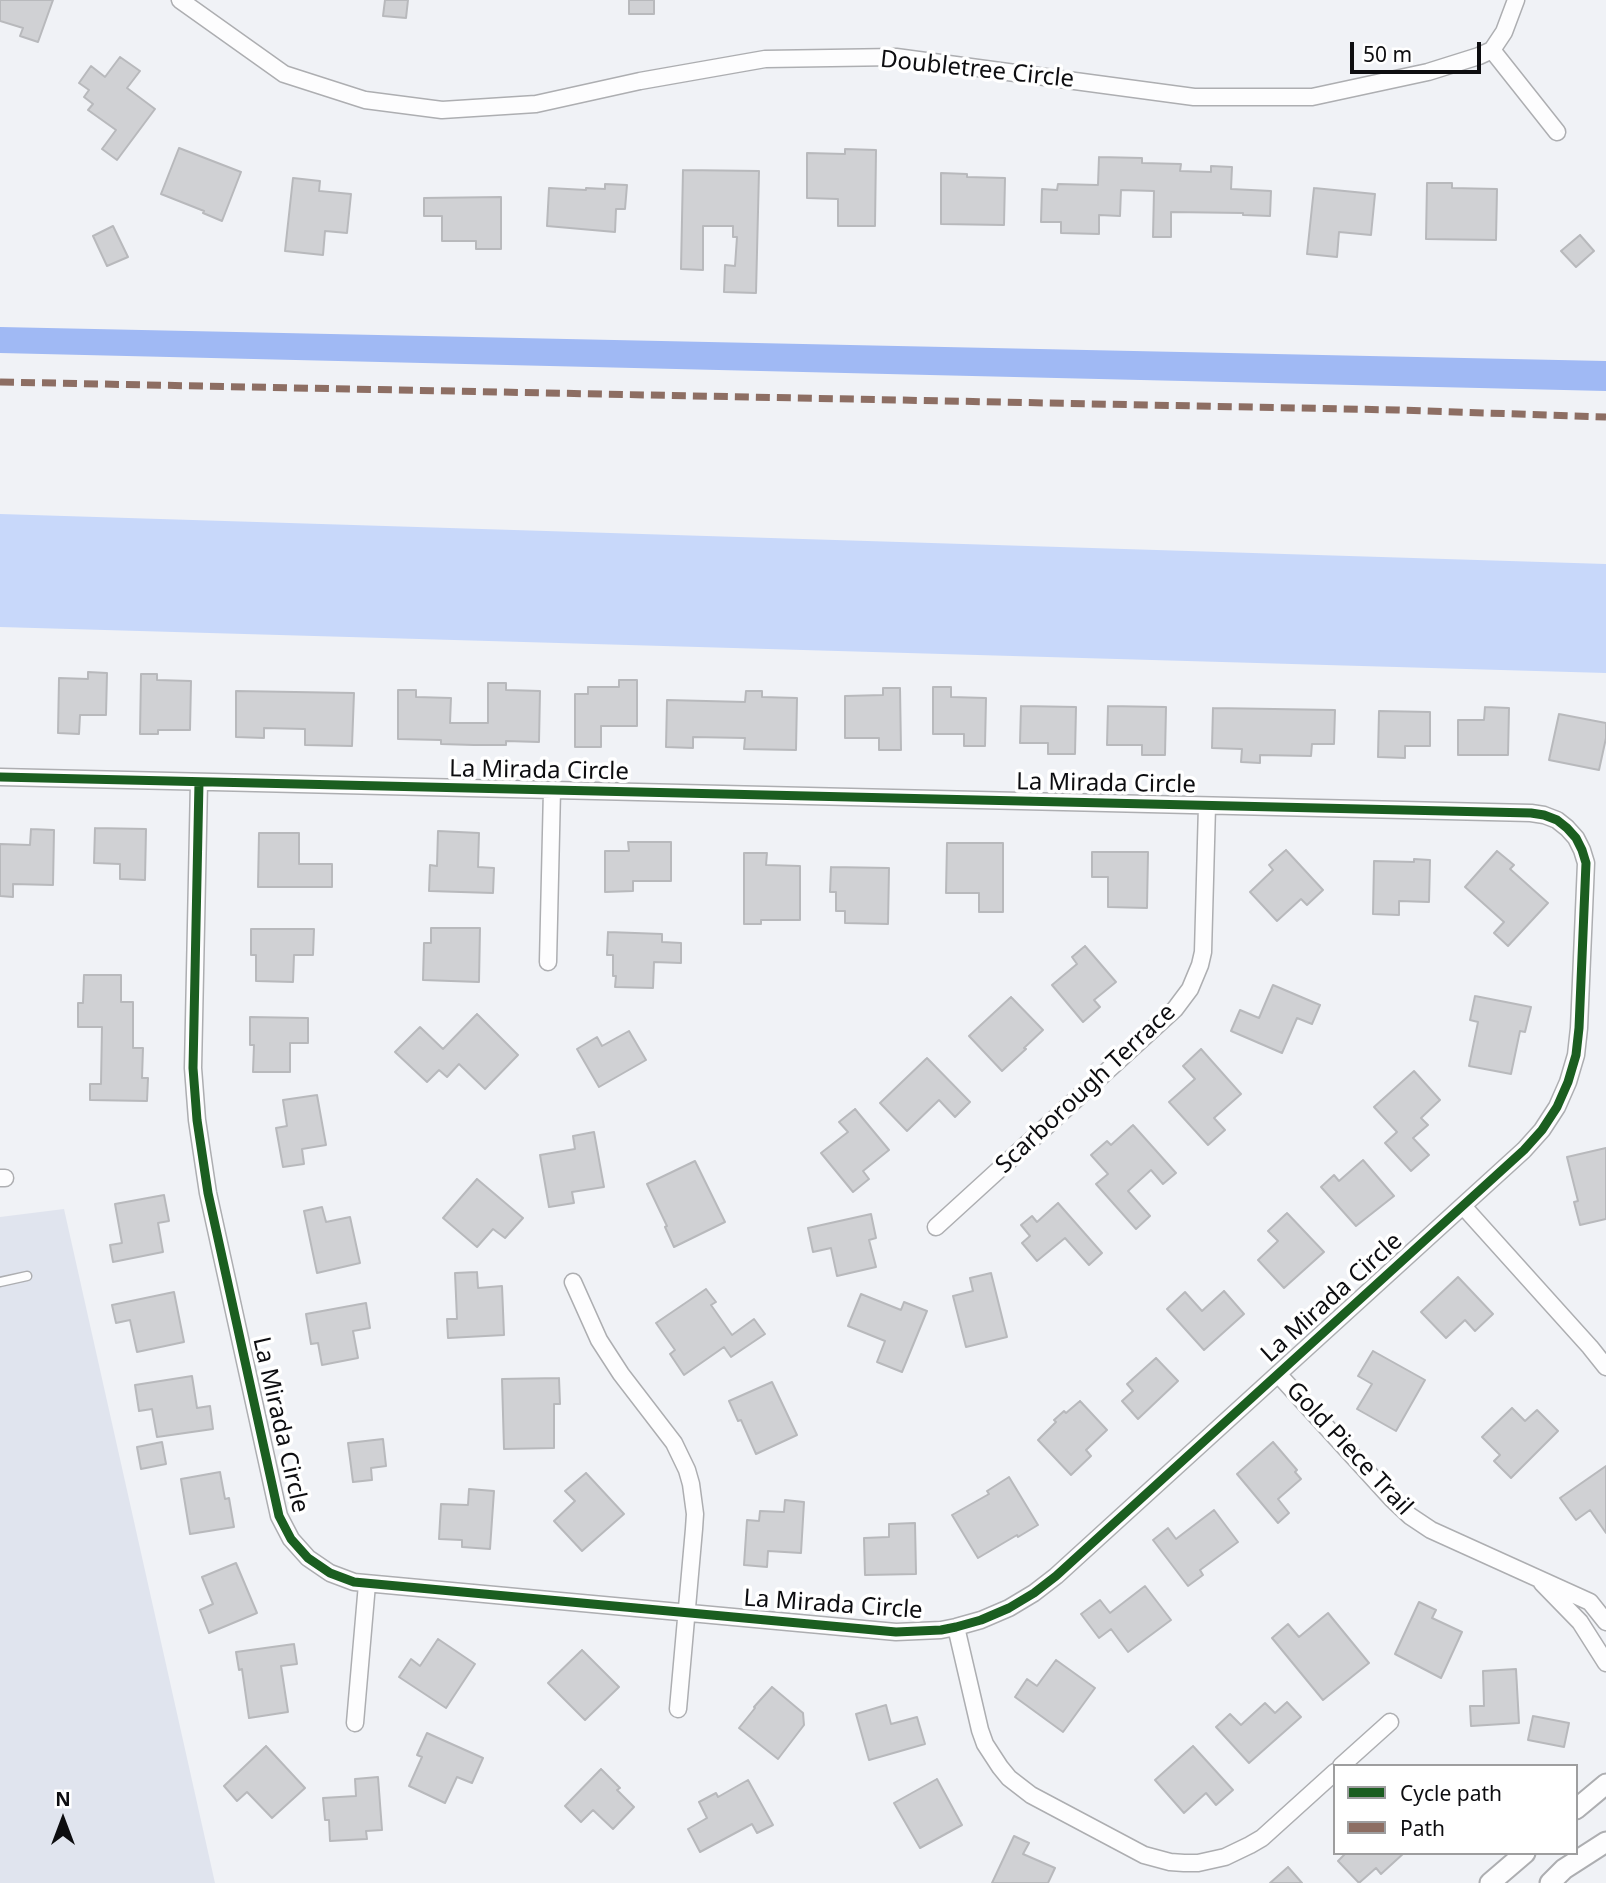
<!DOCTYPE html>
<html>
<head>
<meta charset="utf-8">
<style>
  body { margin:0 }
  #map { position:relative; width:1606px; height:1883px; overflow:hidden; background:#f0f2f6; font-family:"Noto Sans",sans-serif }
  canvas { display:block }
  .legend { position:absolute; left:1333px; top:1764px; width:245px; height:91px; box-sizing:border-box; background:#fff; border:2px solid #9e9e9f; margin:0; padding:9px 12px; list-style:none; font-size:21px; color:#0d0d10 }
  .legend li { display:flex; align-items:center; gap:14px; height:35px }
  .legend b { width:35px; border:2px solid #9e9e9f }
  .north { position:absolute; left:28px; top:1785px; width:70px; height:70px; -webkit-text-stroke:5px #fff; paint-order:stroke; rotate:0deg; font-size:19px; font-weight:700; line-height:28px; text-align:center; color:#0d0d10 }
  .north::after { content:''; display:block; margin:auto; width:24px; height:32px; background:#0d0d10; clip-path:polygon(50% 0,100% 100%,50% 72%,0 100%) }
  .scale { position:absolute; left:1350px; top:42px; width:131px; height:32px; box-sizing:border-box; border:4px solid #0d0d10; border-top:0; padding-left:9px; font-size:21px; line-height:24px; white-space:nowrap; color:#0d0d10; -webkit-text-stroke:5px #fff; paint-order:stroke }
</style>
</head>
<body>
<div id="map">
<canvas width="1606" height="1883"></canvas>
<ul class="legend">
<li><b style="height:9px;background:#1b5e20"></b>Cycle path</li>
<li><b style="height:9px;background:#8d6e63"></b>Path</li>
</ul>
<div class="north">N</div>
<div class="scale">50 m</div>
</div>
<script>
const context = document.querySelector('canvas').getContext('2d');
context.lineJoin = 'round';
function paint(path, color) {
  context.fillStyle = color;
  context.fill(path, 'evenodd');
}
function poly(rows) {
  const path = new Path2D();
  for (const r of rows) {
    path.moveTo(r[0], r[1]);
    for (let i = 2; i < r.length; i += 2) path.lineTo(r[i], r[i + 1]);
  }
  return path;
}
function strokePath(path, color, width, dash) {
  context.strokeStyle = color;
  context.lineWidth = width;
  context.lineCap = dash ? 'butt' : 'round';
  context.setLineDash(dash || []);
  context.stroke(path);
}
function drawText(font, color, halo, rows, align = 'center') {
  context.font = font + ' "Noto Sans",sans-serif';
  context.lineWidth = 7;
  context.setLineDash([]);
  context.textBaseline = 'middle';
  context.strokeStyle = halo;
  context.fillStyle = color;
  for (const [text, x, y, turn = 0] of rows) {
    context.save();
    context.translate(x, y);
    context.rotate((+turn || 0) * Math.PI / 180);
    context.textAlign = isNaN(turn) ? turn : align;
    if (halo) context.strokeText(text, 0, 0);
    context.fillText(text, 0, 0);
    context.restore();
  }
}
const built = poly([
  [64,1209,215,1883,0,1883,0,1217]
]);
const green = poly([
  [0,514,1606,564,1606,673,0,627]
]);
const water = poly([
  [0,327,1606,361,1606,391,0,353]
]);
const building = poly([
  [0,0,53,0,38,42,20,36,23,28,0,21,0,0],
  [385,0,408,0,406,18,383,16,385,0],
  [629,0,654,0,654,14,629,14,629,0],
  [120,57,140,71,127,88,155,109,117,160,102,149,116,130,88,110,93,104,84,97,89,90,79,83,91,66,105,77,120,57],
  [179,148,241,172,222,221,203,213,204,211,161,194,179,148],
  [845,149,876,150,875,226,838,226,838,199,807,198,807,153,845,154,845,149],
  [1099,157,1142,158,1142,163,1181,164,1180,171,1211,172,1211,166,1232,167,1231,189,1271,191,1270,216,1243,215,1243,213,1171,212,1171,237,1153,237,1154,191,1121,190,1120,216,1099,215,1099,234,1061,233,1061,222,1041,222,1042,189,1057,190,1058,184,1098,185,1099,157],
  [683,170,759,171,756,293,724,292,725,265,735,266,737,237,733,237,733,226,703,226,703,270,681,269,683,170],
  [941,173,967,174,967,177,1005,178,1004,225,941,224,941,173],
  [293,178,320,181,319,191,351,194,347,233,325,231,323,255,285,251,293,178],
  [1427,183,1452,183,1452,188,1497,189,1496,240,1426,239,1427,183],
  [605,184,627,185,625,209,616,209,615,232,547,226,549,188,586,190,586,188,605,189,605,184],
  [1314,188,1375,194,1371,235,1339,232,1337,257,1307,254,1314,188],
  [501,197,501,249,476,249,476,241,442,241,442,216,424,216,424,198,501,197],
  [113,226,128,257,107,266,93,236,113,226],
  [1580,235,1594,251,1576,267,1561,251,1580,235],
  [88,672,107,673,106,715,80,715,79,734,58,733,59,678,88,679,88,672],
  [141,674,157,674,157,680,191,681,190,730,158,730,158,734,140,734,141,674],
  [619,680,637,680,637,726,601,726,601,747,575,747,575,694,588,694,588,687,619,687,619,680],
  [488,683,506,683,506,690,540,691,539,742,506,741,506,745,474,745,441,744,441,740,398,739,398,690,416,690,416,697,451,698,450,723,488,723,488,683],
  [933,687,951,687,951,697,986,698,985,746,964,746,964,734,933,734,933,687],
  [883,688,900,688,901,750,879,750,879,738,845,738,845,696,883,695,883,688],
  [236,691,354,693,352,746,305,745,305,729,264,728,264,738,236,737,236,691],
  [746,691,762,691,762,697,797,698,796,750,744,749,745,738,693,737,693,748,666,747,667,700,745,702,746,691],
  [1021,706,1076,707,1075,754,1048,754,1048,743,1020,743,1021,706],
  [1108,706,1166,707,1165,755,1142,755,1142,745,1107,745,1108,706],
  [1485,707,1509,708,1508,755,1458,755,1458,720,1484,720,1485,707],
  [1213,708,1335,710,1334,744,1312,744,1311,756,1260,755,1260,763,1241,762,1242,749,1212,748,1213,708],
  [1379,711,1430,712,1430,746,1405,746,1405,758,1378,757,1379,711],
  [1559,714,1606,723,1606,738,1599,770,1549,760,1559,714],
  [95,828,146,829,145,880,120,879,120,864,94,863,95,828],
  [31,829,54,830,53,885,13,884,13,897,0,896,0,844,30,845,31,829],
  [438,831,479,833,478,867,494,868,493,893,429,891,430,865,437,866,438,831],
  [259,833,299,833,299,864,332,864,332,887,258,887,259,833],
  [628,842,671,842,671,881,633,881,633,891,605,892,605,851,629,851,628,842],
  [947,843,1003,843,1003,912,979,912,979,893,946,893,947,843],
  [1286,850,1323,890,1307,905,1301,899,1277,921,1250,892,1273,870,1269,865,1286,850],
  [1497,851,1514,865,1510,869,1548,903,1508,946,1494,933,1504,922,1465,887,1497,851],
  [1092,852,1148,852,1147,908,1108,907,1108,877,1092,877,1092,852],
  [744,853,767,853,766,865,800,866,800,920,761,920,761,924,744,924,744,853],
  [1414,859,1430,860,1429,902,1399,901,1399,915,1373,914,1374,861,1414,862,1414,859],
  [831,867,889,868,888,924,845,923,845,911,836,911,836,892,830,892,831,867],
  [431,928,480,928,479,982,423,980,424,943,431,943,431,928],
  [251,929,314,929,313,955,294,955,293,982,256,981,256,955,251,955,251,929],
  [608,932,662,934,662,942,681,943,681,963,654,962,653,988,615,987,616,976,613,976,613,955,607,955,608,932],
  [1085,946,1116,982,1094,1000,1100,1007,1083,1022,1052,985,1077,964,1072,957,1085,946],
  [84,975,121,975,121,1002,133,1002,133,1048,143,1048,142,1078,148,1078,147,1101,90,1100,90,1084,101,1084,102,1027,78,1027,78,1003,83,1003,84,975],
  [1273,985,1320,1005,1312,1024,1297,1018,1282,1053,1231,1031,1240,1010,1259,1018,1273,985],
  [1475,996,1531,1007,1525,1032,1520,1031,1511,1074,1469,1066,1478,1022,1470,1020,1475,996],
  [1011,997,1043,1030,1024,1048,1026,1049,1002,1071,969,1036,1011,997],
  [477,1014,518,1055,485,1089,459,1064,447,1077,439,1070,427,1082,395,1052,420,1027,443,1049,477,1014],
  [250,1017,308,1018,308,1043,290,1043,290,1072,253,1072,254,1045,250,1045,250,1017],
  [629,1031,646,1060,599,1087,577,1049,597,1037,602,1046,629,1031],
  [1201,1049,1241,1094,1214,1118,1225,1130,1208,1145,1169,1102,1195,1079,1183,1066,1201,1049],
  [927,1058,970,1102,955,1117,939,1100,907,1131,880,1103,927,1058],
  [1414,1071,1440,1100,1421,1118,1428,1125,1413,1138,1429,1155,1411,1171,1385,1143,1397,1132,1374,1107,1414,1071],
  [317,1095,326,1145,302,1149,304,1164,283,1167,276,1128,287,1126,283,1100,317,1095],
  [855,1109,889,1150,863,1171,869,1179,853,1192,821,1153,848,1132,839,1122,855,1109],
  [1133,1125,1176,1173,1163,1184,1151,1170,1128,1191,1150,1216,1136,1229,1096,1184,1108,1174,1091,1155,1107,1141,1111,1145,1133,1125],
  [594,1132,604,1187,572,1192,574,1203,549,1207,540,1155,575,1149,573,1136,594,1132],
  [1606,1148,1606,1219,1580,1225,1574,1202,1578,1201,1567,1157,1606,1148],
  [1363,1160,1394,1196,1356,1226,1321,1187,1334,1175,1339,1181,1363,1160],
  [695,1161,725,1222,674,1247,665,1227,667,1226,647,1184,695,1161],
  [477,1179,523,1218,505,1238,493,1229,477,1247,443,1218,477,1179],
  [164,1195,169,1221,158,1223,163,1252,113,1262,110,1245,122,1243,115,1204,164,1195],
  [1058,1203,1102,1253,1089,1265,1065,1238,1037,1261,1022,1243,1030,1236,1021,1225,1032,1216,1037,1222,1058,1203],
  [322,1207,326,1222,350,1217,360,1263,317,1273,304,1211,322,1207],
  [1287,1213,1324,1252,1284,1288,1258,1260,1278,1241,1268,1231,1287,1213],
  [871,1214,876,1238,869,1240,876,1267,837,1276,831,1248,813,1252,808,1228,871,1214],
  [477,1272,478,1288,502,1286,504,1335,448,1338,447,1319,457,1319,455,1273,477,1272],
  [991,1273,1007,1337,966,1347,953,1296,973,1291,970,1278,991,1273],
  [1458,1277,1493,1314,1475,1331,1465,1320,1446,1338,1421,1312,1458,1277],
  [706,1289,716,1302,711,1305,732,1335,754,1319,765,1334,731,1357,724,1347,684,1375,670,1354,675,1350,656,1323,706,1289],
  [1224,1291,1244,1314,1204,1350,1167,1309,1185,1292,1202,1311,1224,1291],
  [174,1292,184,1342,137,1352,130,1320,116,1323,112,1305,174,1292],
  [861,1294,901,1310,904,1302,927,1311,902,1372,877,1362,885,1341,848,1326,861,1294],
  [366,1303,370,1328,353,1331,358,1358,322,1365,318,1343,311,1344,306,1314,366,1303],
  [1373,1351,1425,1380,1396,1431,1357,1409,1372,1384,1358,1376,1373,1351],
  [1156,1358,1178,1381,1138,1419,1122,1401,1133,1391,1127,1384,1156,1358],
  [192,1376,197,1408,210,1406,213,1429,157,1437,152,1409,139,1411,135,1385,192,1376],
  [559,1378,560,1404,554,1404,554,1448,504,1449,502,1379,559,1378],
  [772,1382,797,1435,756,1454,741,1420,738,1421,729,1401,772,1382],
  [1080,1401,1107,1430,1086,1450,1091,1456,1071,1475,1038,1440,1056,1422,1054,1420,1064,1411,1066,1413,1080,1401],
  [1512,1408,1525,1421,1537,1410,1558,1431,1511,1478,1494,1461,1500,1455,1482,1437,1512,1408],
  [383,1439,386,1466,371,1468,372,1480,353,1482,348,1443,383,1439],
  [162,1442,166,1464,141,1469,137,1447,162,1442],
  [1273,1442,1297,1470,1295,1472,1301,1479,1278,1499,1289,1513,1278,1523,1237,1474,1273,1442],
  [1606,1466,1606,1533,1590,1510,1576,1520,1560,1498,1606,1466],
  [220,1472,225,1499,229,1498,234,1527,190,1534,181,1479,220,1472],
  [586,1473,624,1514,582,1551,554,1521,575,1501,565,1491,586,1473],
  [1009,1477,1038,1525,1018,1537,1017,1535,978,1558,952,1515,989,1494,987,1491,1009,1477],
  [469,1489,494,1491,490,1549,462,1547,462,1540,439,1539,441,1504,468,1505,469,1489],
  [785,1500,804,1502,801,1553,768,1551,767,1567,744,1565,747,1520,759,1521,760,1511,784,1512,785,1500],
  [1214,1510,1238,1542,1200,1570,1203,1575,1188,1586,1153,1540,1168,1528,1176,1539,1214,1510],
  [915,1523,916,1574,865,1575,864,1538,889,1537,889,1524,915,1523],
  [236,1563,257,1613,209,1633,200,1610,213,1604,202,1577,236,1563],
  [1145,1586,1171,1620,1128,1652,1111,1629,1099,1638,1081,1614,1100,1600,1110,1613,1145,1586],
  [1419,1602,1436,1610,1432,1618,1462,1632,1441,1678,1395,1654,1419,1602],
  [1328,1613,1369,1663,1323,1700,1272,1638,1288,1624,1299,1637,1328,1613],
  [438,1639,475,1664,446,1708,399,1677,411,1659,420,1666,438,1639],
  [294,1644,297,1664,281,1666,288,1712,249,1718,242,1669,239,1670,236,1652,294,1644],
  [582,1650,619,1687,585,1720,548,1683,582,1650],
  [1056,1660,1095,1688,1063,1732,1015,1697,1027,1679,1037,1686,1056,1660],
  [1516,1669,1519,1723,1471,1726,1470,1706,1484,1706,1483,1671,1516,1669],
  [772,1687,803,1713,804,1725,778,1759,739,1728,755,1708,754,1707,772,1687],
  [1287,1702,1301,1717,1249,1763,1216,1727,1230,1714,1241,1725,1265,1703,1275,1713,1287,1702],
  [886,1705,891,1724,917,1717,925,1744,869,1760,856,1714,886,1705],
  [1533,1716,1569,1723,1564,1747,1528,1740,1533,1716],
  [427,1733,483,1758,472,1783,457,1777,445,1803,409,1786,422,1757,417,1755,427,1733],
  [266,1746,305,1788,272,1818,247,1792,237,1801,224,1786,266,1746],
  [1193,1746,1233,1790,1216,1805,1206,1793,1184,1813,1155,1780,1193,1746],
  [601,1769,620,1788,617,1790,634,1807,613,1829,593,1810,581,1822,565,1806,601,1769],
  [378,1777,382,1830,366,1831,367,1839,330,1841,329,1820,325,1820,323,1798,356,1796,355,1779,378,1777],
  [937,1779,962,1825,920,1848,894,1803,937,1779],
  [748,1780,773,1825,757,1833,752,1824,700,1852,688,1829,707,1818,699,1802,716,1793,718,1797,748,1780],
  [1014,1836,1029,1843,1023,1854,1055,1868,1048,1883,992,1883,1014,1836],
  [1346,1853,1404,1853,1381,1874,1376,1868,1359,1883,1338,1861,1346,1853],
  [1288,1867,1302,1883,1270,1883,1288,1867]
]);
const service = poly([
  [0,1282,27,1276]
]);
const minor = poly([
  [180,0,284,74,365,100,442,110,536,104,640,81,765,59,896,57,1194,97,1312,97,1428,72,1479,56,1492,50,1504,32,1516,0],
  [1492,50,1557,132],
  [0,777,1531,813,1544,815,1557,820,1567,828,1576,838,1582,850,1586,863,1579,1028,1576,1055,1568,1082,1557,1107,1542,1130,1524,1150,1056,1576,1034,1593,1009,1608,981,1620,956,1627,941,1630,896,1632,354,1582,330,1573,308,1558,291,1539,279,1516,208,1193,197,1120,193,1068,199,782],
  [548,962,552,790],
  [0,1178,5,1178],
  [1463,1206,1590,1347,1606,1367],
  [936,1227,1175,1009,1190,989,1200,965,1203,952,1207,806],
  [573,1282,599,1340,621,1374,674,1443,687,1470,691,1484,695,1514,694,1529,678,1709],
  [1278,1374,1392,1499,1410,1516,1431,1530,1590,1602,1606,1622],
  [1542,1583,1580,1622,1606,1663],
  [956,1627,980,1730,985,1744,1000,1767,1009,1778,1031,1795,1144,1855,1170,1862,1184,1863,1198,1863,1225,1857,1250,1845,1262,1838,1335,1772],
  [355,1723,367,1584],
  [1341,1766,1390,1722]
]);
const tertiary = poly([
  [1576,1809,1606,1784],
  [1490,1883,1525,1853],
  [1550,1883,1564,1869,1606,1842]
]);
const quiet = poly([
  [0,382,1397,410,1606,417]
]);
const cycleway = poly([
  [0,777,1531,813,1544,815,1557,820,1567,828,1576,838,1582,850,1586,863,1579,1028,1576,1055,1568,1082,1557,1107,1542,1130,1524,1150,1056,1576,1034,1593,1009,1608,981,1620,956,1627,941,1630,896,1632,354,1582,330,1573,308,1558,291,1539,279,1516,208,1193,197,1120,193,1068,199,782]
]);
const streetNames = [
  ["Doubletree Circle",977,70,6],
  ["La Mirada Circle",539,771,1],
  ["La Mirada Circle",1106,784,1],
  ["Scarborough Terrace",1086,1089,-43],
  ["La Mirada Circle",1332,1298,-42],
  ["La Mirada Circle",280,1425,77],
  ["Gold Piece Trail",1349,1449,47],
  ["La Mirada Circle",833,1605,4]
];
paint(built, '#e0e4ee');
paint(green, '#c8d8fa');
paint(water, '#a0b9f4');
paint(building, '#d0d1d4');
strokePath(building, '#b8b9bc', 2);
strokePath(service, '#adaeb1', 11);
strokePath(minor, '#adaeb1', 19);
strokePath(tertiary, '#adaeb1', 23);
strokePath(service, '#fdfdfe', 8);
strokePath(minor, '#fdfdfe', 16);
strokePath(tertiary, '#fdfdfe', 19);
strokePath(quiet, '#8d6e63', 7, [14, 7]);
strokePath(cycleway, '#1b5e20', 9);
drawText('24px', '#0d0d10', '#fff', streetNames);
</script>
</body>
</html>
